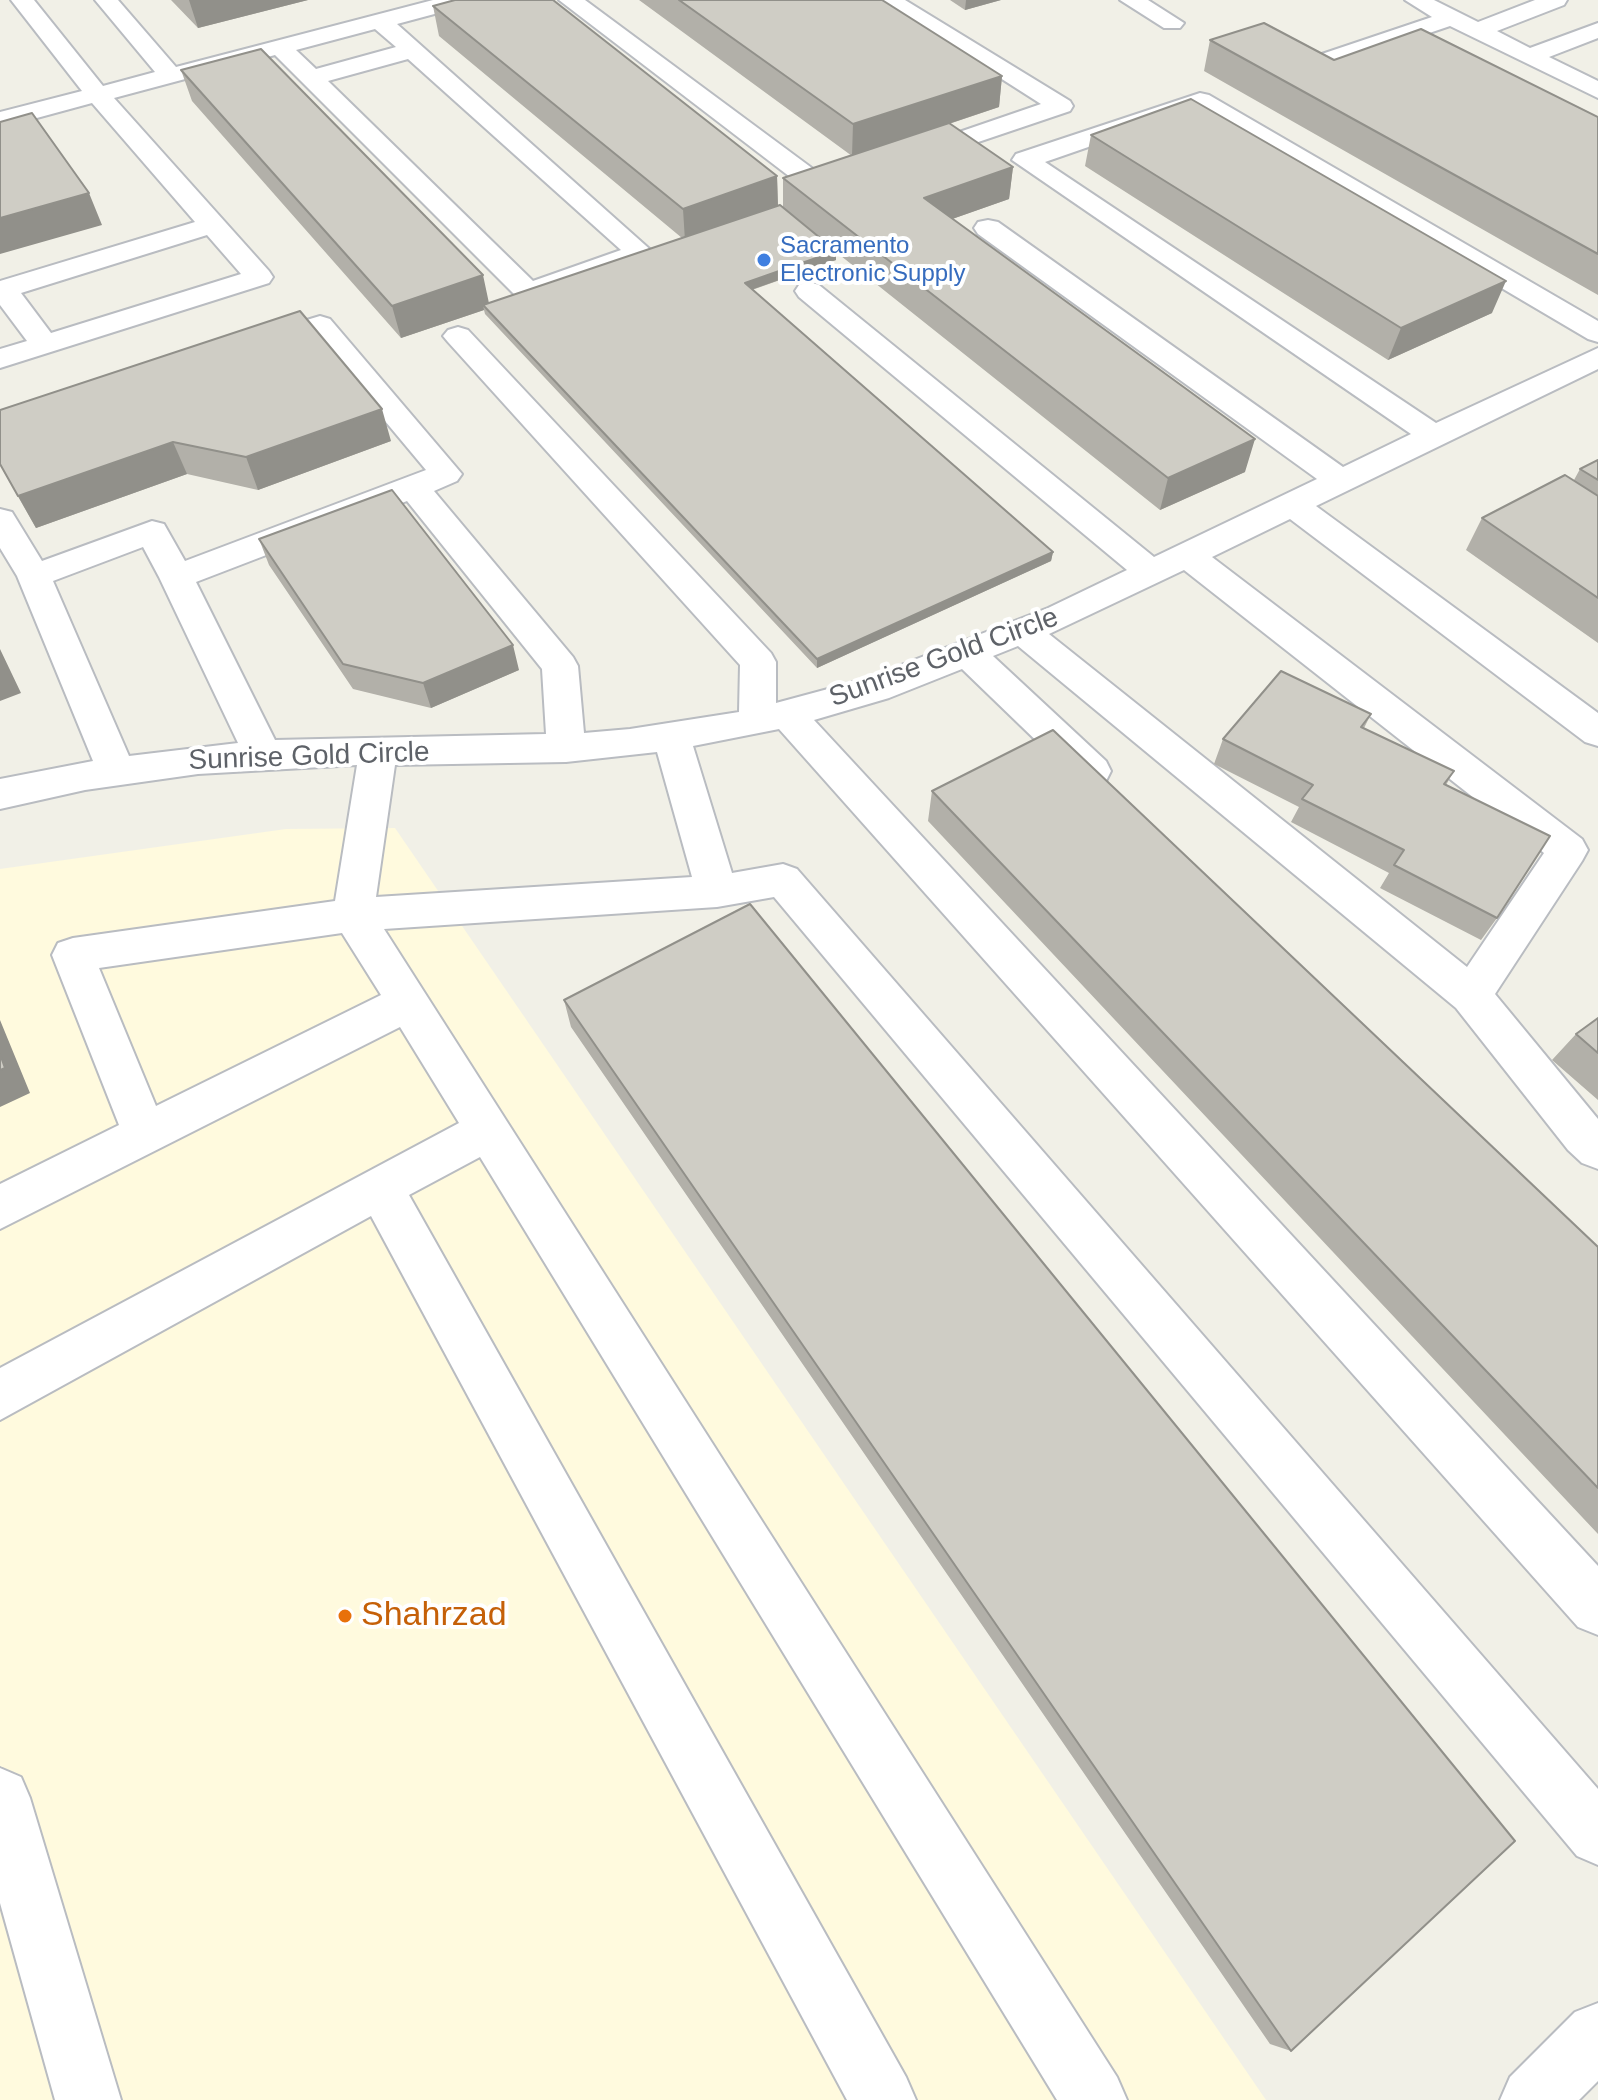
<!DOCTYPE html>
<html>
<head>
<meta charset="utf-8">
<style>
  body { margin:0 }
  canvas { display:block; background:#f1f0e7 }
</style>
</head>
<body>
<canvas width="1598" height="2100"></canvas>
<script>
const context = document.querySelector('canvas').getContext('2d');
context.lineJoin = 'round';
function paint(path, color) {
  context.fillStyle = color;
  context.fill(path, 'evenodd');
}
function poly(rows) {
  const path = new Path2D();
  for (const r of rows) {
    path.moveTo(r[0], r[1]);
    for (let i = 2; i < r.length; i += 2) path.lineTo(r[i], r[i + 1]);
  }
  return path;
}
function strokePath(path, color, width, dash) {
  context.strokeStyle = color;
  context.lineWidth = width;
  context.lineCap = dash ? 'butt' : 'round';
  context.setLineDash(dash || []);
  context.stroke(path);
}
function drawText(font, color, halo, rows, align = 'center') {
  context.font = font + ' Helvetica,sans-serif';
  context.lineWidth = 8;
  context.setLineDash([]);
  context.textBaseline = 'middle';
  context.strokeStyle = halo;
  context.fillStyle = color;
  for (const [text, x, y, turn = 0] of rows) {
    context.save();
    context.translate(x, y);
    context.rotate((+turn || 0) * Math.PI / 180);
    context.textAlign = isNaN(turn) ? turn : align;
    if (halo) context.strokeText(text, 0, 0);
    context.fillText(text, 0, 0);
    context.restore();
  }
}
const commercial = poly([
  [395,828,1266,2100,0,2100,0,869,286,829]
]);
const minor = poly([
  [11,0,34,0,103,86,155,72,95,0,118,0,176,67,433,0,471,0,468,5,397,24,654,253,650,259,538,298,528,301,518,298,275,55,114,98,269,271,273,277,269,283,0,368,0,349,27,341,0,305,0,281,195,222,92,103,0,128,0,112,82,91,11,0],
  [375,29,396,47,316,69,296,50,375,29],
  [408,59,621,250,533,281,328,81,408,59],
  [207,235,241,274,51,333,21,293,207,235],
  [559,0,585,0,824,177,852,169,861,171,865,177,861,183,829,193,811,193,559,0],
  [878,0,905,0,1070,101,1073,106,1070,111,922,161,904,161,900,156,904,151,1041,104,878,0],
  [1120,0,1148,0,1184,23,1180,28,1164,28,1120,0],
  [1405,0,1434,0,1478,22,1535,0,1567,0,1564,5,1497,31,1530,48,1598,23,1598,38,1549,57,1598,81,1598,98,1450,26,1323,69,1307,69,1303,64,1307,59,1432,17,1405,0],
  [1200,93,1209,95,1598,321,1598,342,1588,339,1198,109,1045,162,1436,423,1598,348,1598,369,1316,506,1598,713,1598,746,1585,742,1290,519,1212,557,1582,839,1588,850,1582,861,1495,994,1598,1119,1598,1169,1582,1163,1568,1150,1456,1008,1018,646,993,656,1106,761,1111,771,1106,781,1092,785,1078,781,962,669,889,698,814,720,1598,1566,1598,1635,1578,1627,779,729,693,746,732,873,783,864,797,869,1598,1789,1598,1865,1577,1856,774,897,717,907,384,929,1117,2077,1127,2100,1057,2100,480,1157,409,1195,906,2077,916,2100,847,2100,371,1216,0,1420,0,1368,459,1123,400,1027,0,1229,0,1184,119,1125,52,955,58,943,73,938,335,901,357,765,198,774,85,790,0,809,0,779,93,761,17,576,0,548,0,509,12,512,42,561,152,521,164,524,185,561,426,470,314,336,257,354,246,351,242,345,246,339,310,319,320,316,330,319,462,474,457,481,434,491,573,657,578,666,584,733,630,729,739,712,740,665,448,342,443,336,448,330,458,327,468,330,771,653,776,662,776,703,865,679,1048,608,1127,570,799,297,795,291,799,285,809,282,819,285,1154,557,1317,479,978,234,974,228,978,222,988,220,998,222,1343,467,1411,434,1012,160,1016,154,1200,93],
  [407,501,542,669,546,734,275,740,196,582,407,501],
  [143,547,159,577,238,743,129,756,53,581,143,547],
  [1184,570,1544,853,1467,967,1049,634,1184,570],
  [657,752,692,877,376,897,395,765,566,762,657,752],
  [342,933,381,995,156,1106,99,968,342,933],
  [0,1768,21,1777,30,1798,121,2100,55,2100,0,1903,0,1768],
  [1598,2003,1598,2081,1579,2100,1500,2100,1510,2077,1575,2012,1598,2003]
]);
const wall = poly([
  [171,0,308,0,198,28],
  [639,0,882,0,1002,76,999,107,949,124,1013,167,1009,199,952,219,1245,472,1160,510,836,252,836,260,752,290,1053,552,1051,561,817,668,485,314,484,310,401,338,192,101,181,70,489,303,682,238,439,36,433,6,777,176,778,206,783,208,783,178,852,156],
  [950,0,1001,0,965,10],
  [1210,40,1334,60,1598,117,1598,295,1204,71],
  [1091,135,1492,313,1388,360,1085,166],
  [0,410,391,441,258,490,187,474,36,528,0,465],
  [1598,460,1598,643,1466,550,1482,518,1574,480,1580,469],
  [259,539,519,670,431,708,353,689,269,565],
  [1371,714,1364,728,1454,771,1446,785,1497,918,1481,940,1380,888,1389,873,1291,822,1299,807,1214,764,1223,739],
  [932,791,1598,1247,1598,1534,928,821],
  [564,1000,1291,2051,1270,2044,571,1027],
  [1598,1018,1598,1100,1552,1060,1576,1034]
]);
const shadedWall = poly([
  [189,0,308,0,198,28],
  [966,0,1001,0,965,10],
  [1002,76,999,107,852,156,853,124],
  [1013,167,1009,199,921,230,924,198],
  [777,176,778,208,685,241,683,209],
  [89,193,102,225,0,254,0,218],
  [836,251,836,260,745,292,745,283],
  [483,275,490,308,483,305,484,310,401,338,392,306],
  [1506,281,1492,313,1388,360,1401,328],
  [382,409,391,441,258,490,246,457],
  [1255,439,1245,472,1160,510,1168,478],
  [173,442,187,474,36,528,18,496],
  [1053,552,1051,561,817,668,817,659],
  [513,645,519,670,431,708,423,683],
  [0,649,21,693,0,701],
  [0,1020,30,1093,0,1107]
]);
const building = poly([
  [455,0,553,0,777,176,683,209,433,6,455,0],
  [679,0,882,0,1002,76,853,124,679,0],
  [1264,23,1334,60,1421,29,1598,117,1598,254,1210,40,1264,23],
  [261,49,483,275,392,306,181,70,261,49],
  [1191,99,1506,281,1401,328,1091,135,1191,99],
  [32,113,89,193,0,218,0,122,32,113],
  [949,123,1013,167,924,198,1255,439,1168,478,783,178,949,123],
  [780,205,836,251,745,283,1053,552,817,659,483,305,780,205],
  [300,311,382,409,246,457,173,442,18,496,0,464,0,410,300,311],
  [1598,460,1598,480,1580,469,1598,460],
  [1565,475,1598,496,1598,598,1482,518,1565,475],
  [392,490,513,645,423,683,343,664,259,539,392,490],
  [1281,671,1371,714,1361,727,1454,771,1444,784,1550,836,1497,918,1394,865,1404,850,1302,799,1313,785,1223,739,1281,671],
  [1053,730,1598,1247,1598,1488,932,791,1053,730],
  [750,904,1515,1841,1291,2051,564,1000,750,904],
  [1598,1018,1598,1053,1576,1034,1598,1018],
  [0,1054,5,1068,0,1070,0,1054]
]);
const markers = [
  [764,260,8,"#3f7fe0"],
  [345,1616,8,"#e8710a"]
];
const farShopnames = [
  ["Sacramento",780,246],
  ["Electronic Supply",780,274]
];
const streetNames = [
  ["Sunrise Gold Circle",944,658,-20],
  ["Sunrise Gold Circle",309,757,-2]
];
const nearFoodnames = [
  ["Shahrzad",361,1616]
];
paint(commercial, '#fffade');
strokePath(minor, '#b9bcc1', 4);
paint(minor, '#fff');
paint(wall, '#b2b0a9');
paint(shadedWall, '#91908a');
paint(building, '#cfcdc5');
strokePath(building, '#91908a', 2);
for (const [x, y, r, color] of markers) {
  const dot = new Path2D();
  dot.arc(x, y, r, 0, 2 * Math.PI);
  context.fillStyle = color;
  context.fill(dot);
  strokePath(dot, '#fff', 3);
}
drawText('24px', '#366cbe', '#fff', farShopnames, 'left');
drawText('28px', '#5e6268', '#fff', streetNames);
drawText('34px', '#c56008', '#fff', nearFoodnames, 'left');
</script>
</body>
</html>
